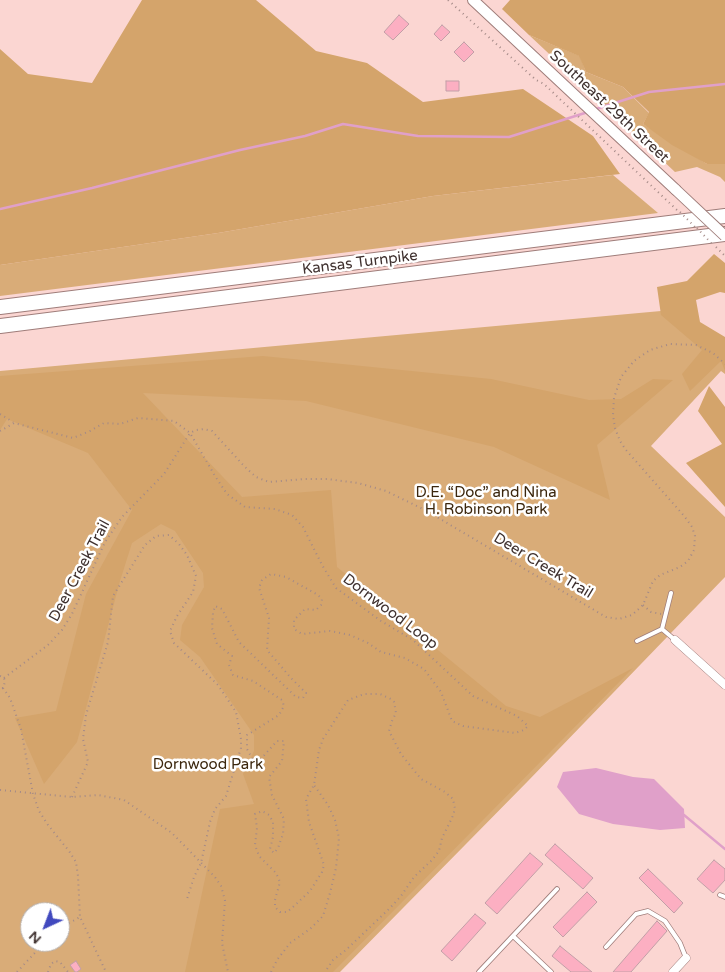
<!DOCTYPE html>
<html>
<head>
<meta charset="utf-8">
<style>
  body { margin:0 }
  #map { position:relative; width:725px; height:972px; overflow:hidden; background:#fbd6d2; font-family:"Varela Round",sans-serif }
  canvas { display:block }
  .north { position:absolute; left:20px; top:902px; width:50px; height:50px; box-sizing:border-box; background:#fff; border:1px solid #b2adac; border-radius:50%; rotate:223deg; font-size:14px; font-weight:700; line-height:20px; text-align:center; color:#3f312f }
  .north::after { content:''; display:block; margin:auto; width:18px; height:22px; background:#4149be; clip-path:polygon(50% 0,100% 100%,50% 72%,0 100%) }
</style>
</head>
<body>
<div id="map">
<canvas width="725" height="972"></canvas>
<div class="north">N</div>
</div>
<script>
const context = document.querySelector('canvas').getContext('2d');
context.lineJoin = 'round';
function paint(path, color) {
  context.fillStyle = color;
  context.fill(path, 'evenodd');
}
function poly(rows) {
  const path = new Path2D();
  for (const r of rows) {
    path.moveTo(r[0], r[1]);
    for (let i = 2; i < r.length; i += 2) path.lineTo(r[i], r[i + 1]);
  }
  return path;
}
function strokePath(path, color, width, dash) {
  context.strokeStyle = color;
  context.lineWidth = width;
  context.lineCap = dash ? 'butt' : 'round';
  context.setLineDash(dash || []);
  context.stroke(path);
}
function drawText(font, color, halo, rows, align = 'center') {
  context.font = font + ' "Varela Round",sans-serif';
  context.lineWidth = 5;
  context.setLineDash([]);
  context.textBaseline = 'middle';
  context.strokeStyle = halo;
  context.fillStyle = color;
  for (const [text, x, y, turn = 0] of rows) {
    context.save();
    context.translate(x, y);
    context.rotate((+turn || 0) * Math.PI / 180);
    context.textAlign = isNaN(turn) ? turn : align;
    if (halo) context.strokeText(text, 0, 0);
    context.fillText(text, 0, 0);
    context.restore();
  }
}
const green = poly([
  [529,35,580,56,586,72,623,87,649,113,643,124,707,164,725,164,725,182,720,177,697,167,675,172],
  [613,175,658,213,0,296,0,265,218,233,433,196],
  [672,310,725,356,725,374,721,371,651,446,725,517,725,577,528,781,340,972,0,972,0,371],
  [30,912,60,912,60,942,30,942]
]);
const forest = poly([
  [142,0,256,0,316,51,367,63,423,102,523,89,593,136,620,174,433,196,218,233,0,265,0,49,28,74,92,83],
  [510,0,725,0,725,164,707,164,672,145,643,124,649,112,623,87,586,72,579,56,529,35,502,9],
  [714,254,725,263,725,293,720,292,696,300,700,322,725,337,725,371,721,361,690,391,682,374,702,350,661,315,657,287,687,281],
  [263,356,491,379,589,400,621,399,653,379,673,380,597,445,610,500,494,447,306,401,143,393,242,497,331,490,337,567,506,706,540,717,633,668,333,972,185,972,220,809,254,804,243,774,254,751,254,735,200,657,180,640,182,625,204,587,203,573,175,531,161,524,132,543,120,581,77,742,44,784,15,718,56,711,86,594,132,510,88,453,7,419,0,430,0,376],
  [709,386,725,407,725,507,686,463,722,444,698,411]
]);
const water = poly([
  [596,768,633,777,654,779,684,809,685,828,660,830,613,824,579,814,557,787,563,772]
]);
const stream = poly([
  [596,109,649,92,725,84],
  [0,209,92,188,240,150,305,136,343,124,418,136,509,137,588,112],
  [684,815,725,849]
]);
const building = poly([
  [399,15,409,24,393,40,384,32,399,15],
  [442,25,450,32,441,41,434,34,442,25],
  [464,42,474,52,464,62,454,52,464,42],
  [446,81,459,81,459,91,446,91,446,81],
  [555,844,593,878,583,889,545,855,555,844],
  [530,853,543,864,497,914,485,903,530,853],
  [714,860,725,869,725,880,713,893,697,879,714,860],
  [648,869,683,903,674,913,639,878,648,869],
  [587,892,597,902,563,937,553,927,587,892],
  [475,914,486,923,452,961,441,951,475,914],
  [657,921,667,931,631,972,613,972,657,921],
  [560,946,592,972,571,972,552,956,560,946],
  [76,961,81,969,77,972,75,972,70,965,76,961]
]);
const path = poly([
  [448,0,536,80,544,84,678,211],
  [716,247,725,256],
  [0,414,13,422],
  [0,431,14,423,73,438,90,431,104,423,120,424,138,418,174,421,190,433,215,476,227,494,245,507,275,509,292,515,303,527,322,565,336,588,381,621,413,640,473,696,517,716,528,726,524,730,515,733,463,726,452,721,441,692,424,669,405,658,381,652,368,643,350,635,330,631,302,634,294,629,294,620,305,609,316,610,321,605,322,599,318,595,286,577,271,574,262,580,259,588,269,618,267,650,291,678,306,693,303,698,296,697,239,642,222,609,215,606,213,613,212,628,217,644,232,656,229,665,233,675,253,681,282,700,284,706,279,715,247,735,247,749,253,760,260,760,277,741,284,741,282,761,269,777,272,795,284,819,283,834,278,848,274,853,270,849,273,837,273,822,269,815,262,811,255,814,257,828,255,845,259,856,276,873,280,882,275,900,275,907,280,912,287,912,293,907,310,891,322,872,324,865,309,822,306,799,314,785,319,750,323,739,348,700,364,694,380,694,391,699,394,702,396,713,392,721,389,731,401,754,421,779,445,792,453,799,455,809,452,818,442,838,439,851,432,860,414,877,401,896,390,908,346,950,333,960,325,972],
  [643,605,651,612,661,614],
  [0,676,4,678,5,682,3,688,0,688],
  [4,678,48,645,62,630,72,614,105,542,122,517,164,474,190,433,196,430,204,429,212,431,245,467,256,477,269,482,305,479,327,479,358,483,386,491,425,510,606,617,619,619,632,615,643,605,653,581,660,575,680,567,688,561,694,550,695,536,692,527,685,517,626,450,620,441,615,428,613,415,614,398,621,377,634,361,650,350,670,344,696,345,713,353,725,364],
  [3,688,10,698,21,729,33,794,39,811,48,825,69,851,76,862,78,876,80,917],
  [0,790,72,797,98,795,124,800,172,833,215,877,221,886,225,900,222,943,228,972],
  [72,797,88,762,83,739,86,715,108,642,113,596,145,545,156,536,169,535,179,544,187,555,196,576,193,592,177,616,170,631,174,643,218,685,236,712,241,739,241,748,226,796,215,809,210,822,201,863,194,877,187,899],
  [60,928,80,917,106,972],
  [17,972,45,942],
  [48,972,51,964,55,961,60,962,68,972],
  [271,972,277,960,290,943,310,929,323,916,330,893,336,868,339,838,335,820,328,805,314,785]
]);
const lane = poly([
  [662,629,675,640],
  [637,641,662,629,671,593],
  [720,895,725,897],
  [513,936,551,972],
  [606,947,636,914,648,911,665,921,680,943,686,958],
  [479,972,557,889]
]);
const street = poly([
  [675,640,725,685],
  [673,972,686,958]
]);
const secondary = poly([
  [473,0,676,190]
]);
const highway = poly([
  [0,307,725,216],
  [0,326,725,234]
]);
const pathBridge = poly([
  [680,212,696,228],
  [697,228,712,244]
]);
const secondaryBridge = poly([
  [676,190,725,236]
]);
const streetNames = [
  ["Southeast 29th Street",609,107,43],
  ["Kansas Turnpike",360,263,-7],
  ["Deer Creek Trail",543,566,31],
  ["Deer Creek Trail",80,571,-62],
  ["Dornwood Loop",390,612,37]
];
const parkNames = [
  ["D.E. “Doc” and Nina",486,493],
  ["H. Robinson Park",486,510],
  ["Dornwood Park",208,765]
];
paint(green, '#d9ac78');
paint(forest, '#d4a46b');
paint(water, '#e0a0c9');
strokePath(stream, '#e0a0c9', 2.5);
paint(building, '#fcafc2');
strokePath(building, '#c29fa7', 1);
strokePath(lane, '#9f7d7a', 5.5);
strokePath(street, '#9f7d7a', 9);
strokePath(secondary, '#9f7d7a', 12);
strokePath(highway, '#9f7d7a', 16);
strokePath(path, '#a48a87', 2, [1, 4]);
strokePath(lane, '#fff', 4);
strokePath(street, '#fff', 8);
strokePath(secondary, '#fff', 10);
strokePath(highway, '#fff', 14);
strokePath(secondaryBridge, '#9f7d7a', 12, []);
strokePath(pathBridge, '#a48a87', 2, [1, 4]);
strokePath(secondaryBridge, '#fff', 10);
drawText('15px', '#3f312f', '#fff', streetNames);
drawText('15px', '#3b260d', '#fff', parkNames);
</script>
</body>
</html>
